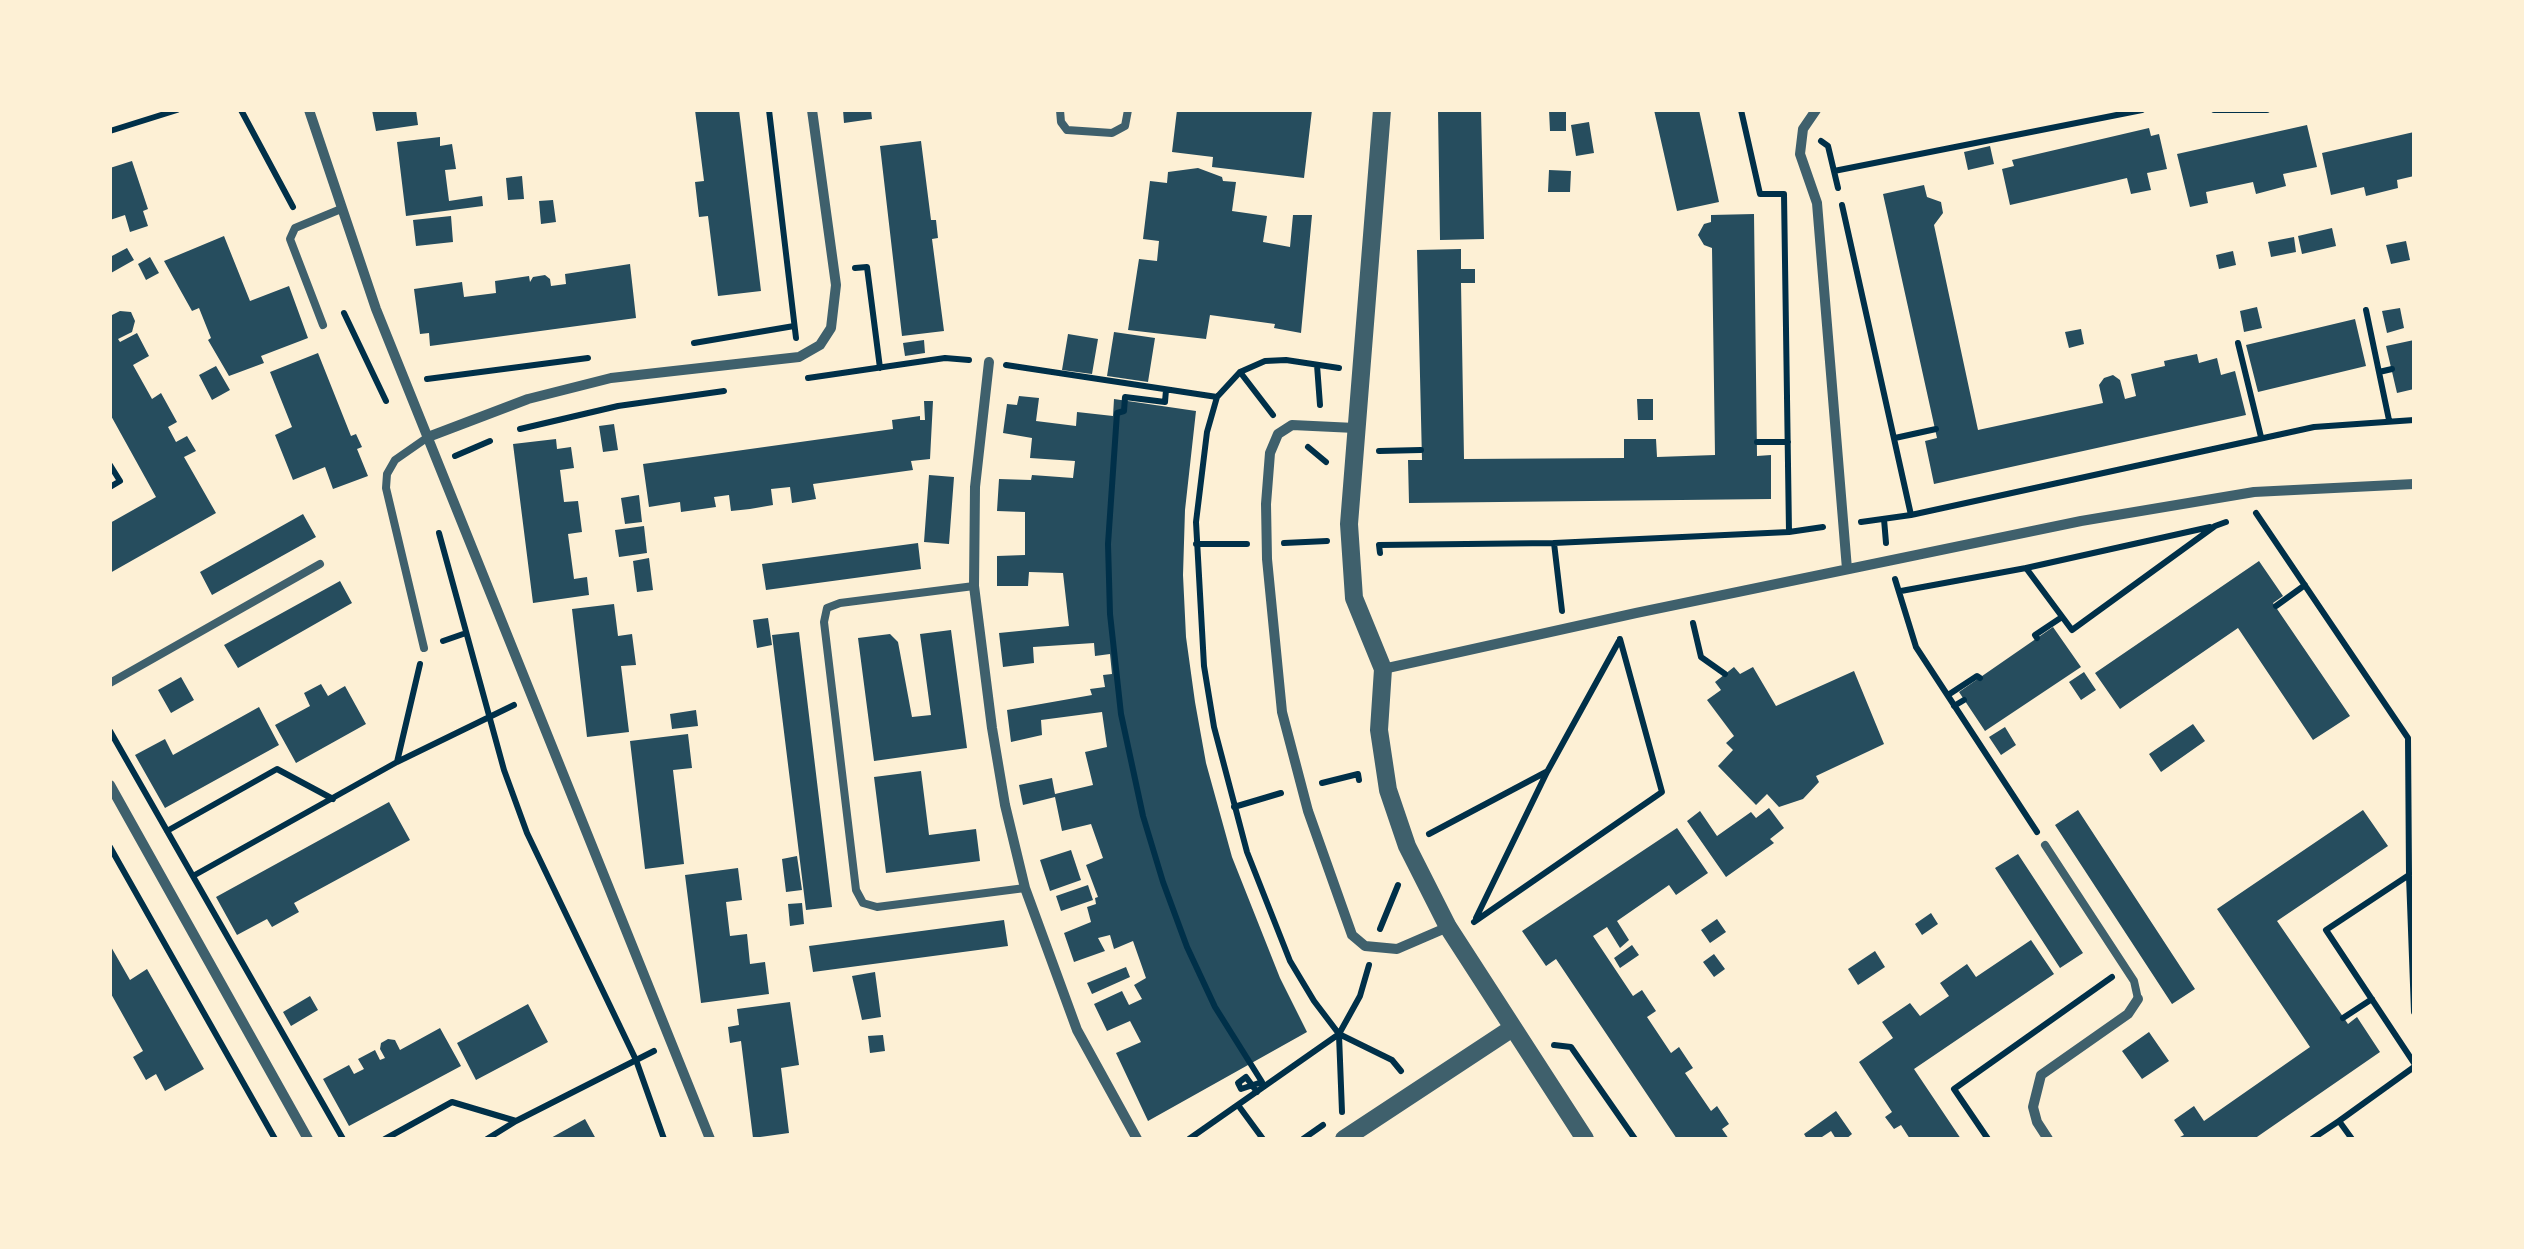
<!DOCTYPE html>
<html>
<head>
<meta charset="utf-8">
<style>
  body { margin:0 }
  #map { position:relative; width:2524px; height:1249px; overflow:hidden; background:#fdf0d5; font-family:Overpass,sans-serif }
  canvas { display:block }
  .frame { position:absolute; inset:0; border:112px solid #fdf0d5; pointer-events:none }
</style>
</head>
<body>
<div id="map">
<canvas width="2524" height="1249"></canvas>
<div class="frame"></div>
</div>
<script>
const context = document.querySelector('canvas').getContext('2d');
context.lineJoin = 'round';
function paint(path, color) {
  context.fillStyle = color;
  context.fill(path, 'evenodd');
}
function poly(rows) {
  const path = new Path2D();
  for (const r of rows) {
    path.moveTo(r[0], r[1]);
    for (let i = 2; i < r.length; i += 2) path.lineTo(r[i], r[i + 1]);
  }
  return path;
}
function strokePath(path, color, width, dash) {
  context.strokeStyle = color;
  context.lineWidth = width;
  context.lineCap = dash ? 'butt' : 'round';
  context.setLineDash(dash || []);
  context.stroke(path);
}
const building = poly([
  [372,110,416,110,418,125,376,131],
  [695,110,739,110,761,291,718,296,708,216,699,217,695,182,704,181],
  [843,110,871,110,872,119,844,123],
  [1177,110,1312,110,1304,178,1212,167,1213,157,1172,152],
  [1438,110,1481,110,1484,239,1440,240],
  [1549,110,1566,110,1566,131,1550,131],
  [1654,110,1699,110,1719,202,1677,211],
  [1589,122,1594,153,1576,156,1571,125],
  [2307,125,2317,167,2283,174,2286,186,2256,194,2253,182,2206,192,2208,203,2190,207,2177,154],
  [2149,128,2151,136,2159,134,2167,169,2147,173,2151,190,2131,194,2127,178,2010,205,2002,169,2014,166,2012,160],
  [2414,132,2414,176,2397,180,2398,188,2366,196,2364,187,2331,195,2322,153],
  [440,137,440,146,452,144,456,169,445,170,449,201,482,196,483,206,406,216,397,142],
  [921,141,931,220,936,220,938,238,932,239,944,331,902,336,880,146],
  [1990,146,1994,164,1968,170,1964,152],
  [132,161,148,209,143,211,148,226,130,232,125,215,110,220,110,168],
  [1198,168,1222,177,1223,181,1236,182,1232,211,1267,216,1263,242,1290,247,1293,215,1312,215,1301,333,1274,328,1275,324,1210,315,1206,339,1128,330,1139,259,1157,261,1159,241,1143,239,1150,181,1167,183,1168,172],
  [1549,170,1571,171,1570,192,1548,192],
  [522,176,524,199,508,200,506,178],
  [1924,185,1927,197,1941,202,1943,213,1934,225,1978,430,2103,403,2099,385,2104,378,2113,375,2120,380,2125,399,2136,396,2131,374,2165,366,2164,361,2197,354,2199,363,2217,358,2221,375,2235,371,2246,415,1934,484,1925,441,1937,438,1883,194],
  [553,200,556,222,541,224,539,201],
  [1754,214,1757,456,1771,455,1771,499,1409,503,1408,460,1422,460,1417,250,1461,249,1461,269,1475,269,1475,283,1461,283,1464,459,1624,458,1624,439,1656,439,1657,457,1715,455,1712,248,1704,245,1698,235,1704,224,1711,222,1711,215],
  [451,216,453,242,416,246,413,220],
  [2332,228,2336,246,2302,254,2298,236],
  [224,236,250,301,289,286,308,338,261,356,264,363,229,376,208,340,211,338,199,308,192,311,164,261],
  [2294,237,2296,252,2271,257,2268,242],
  [2406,241,2410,260,2391,264,2386,245],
  [127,248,134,260,111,273,110,257],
  [2233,251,2236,265,2219,269,2216,255],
  [150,257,159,273,146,280,138,264],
  [630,264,636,318,430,346,429,333,420,334,414,289,462,282,464,297,496,293,495,281,529,276,530,282,533,277,545,275,550,279,551,286,566,284,565,274],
  [2257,307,2262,328,2244,332,2240,311],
  [2400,308,2404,328,2387,333,2382,311],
  [120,311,131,312,135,321,132,332,118,339,120,342,137,333,149,356,133,365,152,399,161,393,177,422,168,427,176,442,187,436,196,451,184,457,216,513,110,573,110,523,156,497,110,414,110,316],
  [2355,319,2366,366,2258,392,2246,345],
  [2081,329,2084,344,2069,348,2065,332],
  [1114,332,1155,338,1148,382,1107,376],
  [1068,334,1098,339,1092,374,1062,370],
  [924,340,925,353,905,356,903,343],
  [2414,340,2414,389,2397,393,2386,346],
  [318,353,351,436,356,434,362,447,357,449,368,476,333,489,325,467,293,480,275,435,292,427,270,372],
  [216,366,230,390,212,400,199,375],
  [1019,396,1039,398,1036,421,1076,426,1077,412,1113,416,1114,399,1196,411,1185,510,1183,575,1186,637,1195,702,1206,763,1232,857,1280,978,1307,1032,1148,1121,1116,1053,1141,1042,1130,1021,1107,1031,1094,1004,1122,991,1129,1005,1142,999,1134,985,1146,978,1133,941,1114,949,1110,935,1098,938,1105,951,1074,962,1064,933,1091,922,1087,907,1096,904,1095,898,1098,897,1086,865,1103,858,1091,824,1062,831,1055,797,1023,805,1019,785,1052,778,1055,794,1093,785,1085,752,1107,747,1102,712,1041,720,1042,735,1011,742,1007,710,1092,695,1090,689,1105,687,1103,675,1112,674,1110,654,1095,656,1094,643,1033,647,1034,663,1003,667,999,633,1069,626,1063,573,1029,572,1028,586,997,586,997,556,1025,555,1025,512,997,511,999,479,1031,480,1032,475,1073,478,1075,461,1030,458,1032,438,1003,433,1007,404,1017,405],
  [1637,399,1653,399,1653,420,1638,420],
  [924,401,933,401,930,459,911,461,913,470,813,484,816,499,792,503,790,487,771,489,773,505,750,509,731,511,729,495,714,497,716,507,681,512,680,502,649,507,643,464,893,429,892,420,920,416,920,420,925,420],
  [614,424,618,450,603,452,599,426],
  [556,439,557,449,571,447,574,468,560,470,564,502,578,501,582,532,568,534,574,579,587,577,589,595,533,603,513,444],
  [929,475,954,477,949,544,924,542],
  [639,495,642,522,625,524,621,498],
  [303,514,316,537,212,595,200,572],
  [644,526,647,553,619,557,615,530],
  [918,543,921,569,766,590,762,564],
  [649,558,653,590,637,592,633,561],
  [2259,561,2283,596,2273,603,2350,716,2313,740,2238,628,2120,709,2095,673],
  [340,581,352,603,238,668,224,645],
  [614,604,618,636,632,634,636,665,621,666,629,732,587,737,572,609],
  [768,618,772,645,757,648,753,620],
  [2053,627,2081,667,1985,731,1959,692],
  [951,630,967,748,874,761,858,638,890,634,898,642,912,717,931,715,920,634],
  [799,632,832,907,806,910,772,635],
  [1734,667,1740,674,1753,667,1776,706,1854,671,1884,744,1816,776,1819,782,1803,799,1779,807,1767,794,1756,805,1718,766,1733,750,1726,743,1734,736,1707,700,1721,690,1715,682],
  [2084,672,2096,690,2081,700,2069,682],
  [181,677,194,700,171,713,158,690],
  [321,684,328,696,345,686,366,724,296,763,275,725,310,706,304,693],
  [259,707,279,745,165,808,135,755,165,739,173,755],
  [696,710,698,726,672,729,670,714],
  [2193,724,2205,741,2161,772,2149,754],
  [2005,727,2016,745,2001,755,1989,737],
  [688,734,692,768,673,770,684,864,645,869,630,741],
  [921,771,929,835,976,829,980,861,886,873,874,777],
  [389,802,410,840,294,903,299,912,272,927,267,919,237,935,216,897],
  [1769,808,1784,828,1770,839,1774,843,1726,877,1687,821,1700,811,1717,836,1751,812,1756,818],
  [2078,810,2195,989,2172,1004,2055,825],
  [2363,810,2388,846,2277,921,2348,1024,2357,1017,2380,1052,2254,1139,2176,1139,2184,1135,2174,1120,2194,1106,2204,1121,2310,1047,2217,909],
  [1677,828,1708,873,1676,895,1669,885,1617,921,1629,940,1620,948,1607,927,1593,936,1633,996,1642,990,1656,1011,1647,1017,1671,1053,1679,1047,1693,1068,1685,1073,1711,1111,1717,1106,1729,1124,1722,1129,1729,1139,1677,1139,1556,959,1546,966,1522,931],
  [1071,850,1081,880,1050,891,1040,860],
  [2018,854,2083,953,2060,968,1995,868],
  [797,856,802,890,786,892,782,859],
  [738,868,742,900,726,902,730,936,747,934,750,964,765,962,769,994,701,1003,685,875],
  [1088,885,1093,900,1061,911,1056,896],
  [802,903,804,924,790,926,788,904],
  [1931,913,1938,924,1922,935,1915,924],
  [1717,919,1726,932,1710,943,1701,930],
  [1004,920,1008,946,813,972,809,946],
  [2031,940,2054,974,1914,1069,1961,1139,1910,1139,1901,1125,1894,1129,1885,1117,1892,1112,1859,1062,1893,1038,1882,1022,1910,1003,1920,1016,1949,996,1940,983,1967,964,1976,977],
  [110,945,130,980,147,969,204,1069,165,1091,156,1074,146,1080,133,1057,143,1051,110,992],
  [1632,945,1639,955,1620,968,1614,958],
  [1875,951,1885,967,1858,985,1848,969],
  [1714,954,1725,969,1714,977,1703,962],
  [1126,967,1130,977,1092,994,1087,983],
  [875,972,881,1017,862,1020,852,976],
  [310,996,318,1010,291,1026,283,1012],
  [790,1002,799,1065,781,1068,789,1133,753,1138,741,1041,730,1043,728,1027,739,1025,737,1009],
  [528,1004,548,1042,476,1080,457,1043],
  [440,1028,461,1066,349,1126,323,1079,349,1065,354,1074,364,1069,358,1059,375,1050,380,1060,385,1058,380,1049,381,1043,388,1039,395,1040,400,1050],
  [2149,1032,2169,1061,2142,1079,2122,1051],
  [883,1035,885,1051,870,1053,868,1036],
  [1836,1111,1852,1134,1846,1139,1836,1139,1831,1131,1819,1139,1807,1139,1804,1134],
  [585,1119,596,1139,549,1139]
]);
const path = poly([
  [241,110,293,207],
  [769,110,796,338],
  [1741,110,1760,194,1784,194,1789,532],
  [2214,110,2267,110],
  [110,131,177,110],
  [1821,141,1828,146,1838,188],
  [1834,171,2142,110],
  [1842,205,1911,515],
  [855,268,867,267,880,368],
  [2366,310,2389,420],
  [344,313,386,401],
  [694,343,794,326],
  [2238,343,2261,437],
  [1006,365,1217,397],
  [1317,365,1320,405],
  [1339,368,1286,360,1265,361,1240,372,1217,397,1207,432,1196,522,1204,666,1214,727,1247,852,1290,961,1314,1001,1339,1034,1392,1060,1401,1071],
  [1240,372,1273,415],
  [2379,372,2392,369],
  [808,378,945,358,969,360],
  [427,379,588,358],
  [1166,390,1165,402,1125,397,1124,411,1117,413,1108,544,1110,614,1121,714,1143,816,1163,882,1187,947,1215,1007,1262,1082,1241,1089,1238,1083,1246,1077,1257,1092],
  [520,429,618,406,724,391],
  [1895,438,1936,429],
  [1757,442,1788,442],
  [1308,447,1326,462],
  [1379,451,1421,450],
  [455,456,490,441],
  [110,465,120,481,110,487],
  [2256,513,2408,738,2409,875,2326,930,2414,1063],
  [1884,519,1886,543],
  [1861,522,1911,515,2314,427,2414,420],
  [439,533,504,770,527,833,636,1060,664,1139],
  [1284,543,1327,541],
  [1554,543,1562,611],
  [1196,544,1247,544],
  [1380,553,1379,545,1554,543,1789,532,1823,527],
  [2026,568,2210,527],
  [1895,579,1916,647,2037,832],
  [1901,591,2026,568,2072,630,2215,526,2226,522],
  [2276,606,2305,585],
  [1693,623,1701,657,1725,674],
  [2037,638,2035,635,2062,617],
  [443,641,466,633],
  [1948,695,1977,676,1980,678],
  [1954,706,1964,700],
  [110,731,343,1139],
  [397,762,420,664],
  [1322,783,1358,774,1359,780],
  [1234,807,1281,793],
  [167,831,277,769,333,799],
  [1429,834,1546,772],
  [110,847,275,1139],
  [193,876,397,762,514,705],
  [2409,876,2414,1012],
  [1476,918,1547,772,1619,641],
  [1474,922,1662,792,1620,639],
  [1380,929,1398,885],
  [2343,1018,2372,999],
  [1339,1035,1342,1112],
  [1554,1045,1571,1047,1635,1139],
  [1238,1105,1263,1139],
  [385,1139,452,1102,516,1121,654,1051],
  [487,1139,516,1121],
  [1189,1139,1339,1034,1360,996,1369,965],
  [1303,1139,1323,1125],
  [1988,1139,1954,1089,2112,977],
  [2312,1139,2339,1121],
  [2352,1139,2339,1121,2414,1067]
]);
const service = poly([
  [1060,110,1061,122,1067,130,1112,133,1125,126,1128,110],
  [323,325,290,239,295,228,341,209],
  [974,586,840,603,827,608,824,622,856,890,863,903,877,907,1025,888],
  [424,648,386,488,387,474,395,460,428,437],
  [110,683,320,564],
  [2045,845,2134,981,2138,999]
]);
const minor = poly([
  [309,110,376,309,710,1139],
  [1816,110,1803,129,1800,154,1817,203,1847,569],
  [989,362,975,487,974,586,992,728,1005,805,1025,888,1077,1030,1137,1139],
  [1355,428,1292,425,1278,434,1270,453,1266,504,1267,559,1282,712,1308,811,1352,935,1365,946,1397,949,1448,927],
  [428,437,528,399,611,378,799,357,820,345,831,328,836,285,812,110],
  [1383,669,1636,613,2081,521,2254,492,2414,484],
  [110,785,308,1139],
  [2048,1139,2037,1122,2033,1107,2041,1075,2128,1014,2138,999]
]);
const tertiary = poly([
  [1382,110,1349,524,1354,598,1383,669,1379,730,1388,790,1407,846,1448,927,1585,1139],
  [1344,1139,1511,1029]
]);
paint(building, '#264d5e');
strokePath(path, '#003049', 6);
strokePath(service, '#3f606c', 8);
strokePath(minor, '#3f606c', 10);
strokePath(tertiary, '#3f606c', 18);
</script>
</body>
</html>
